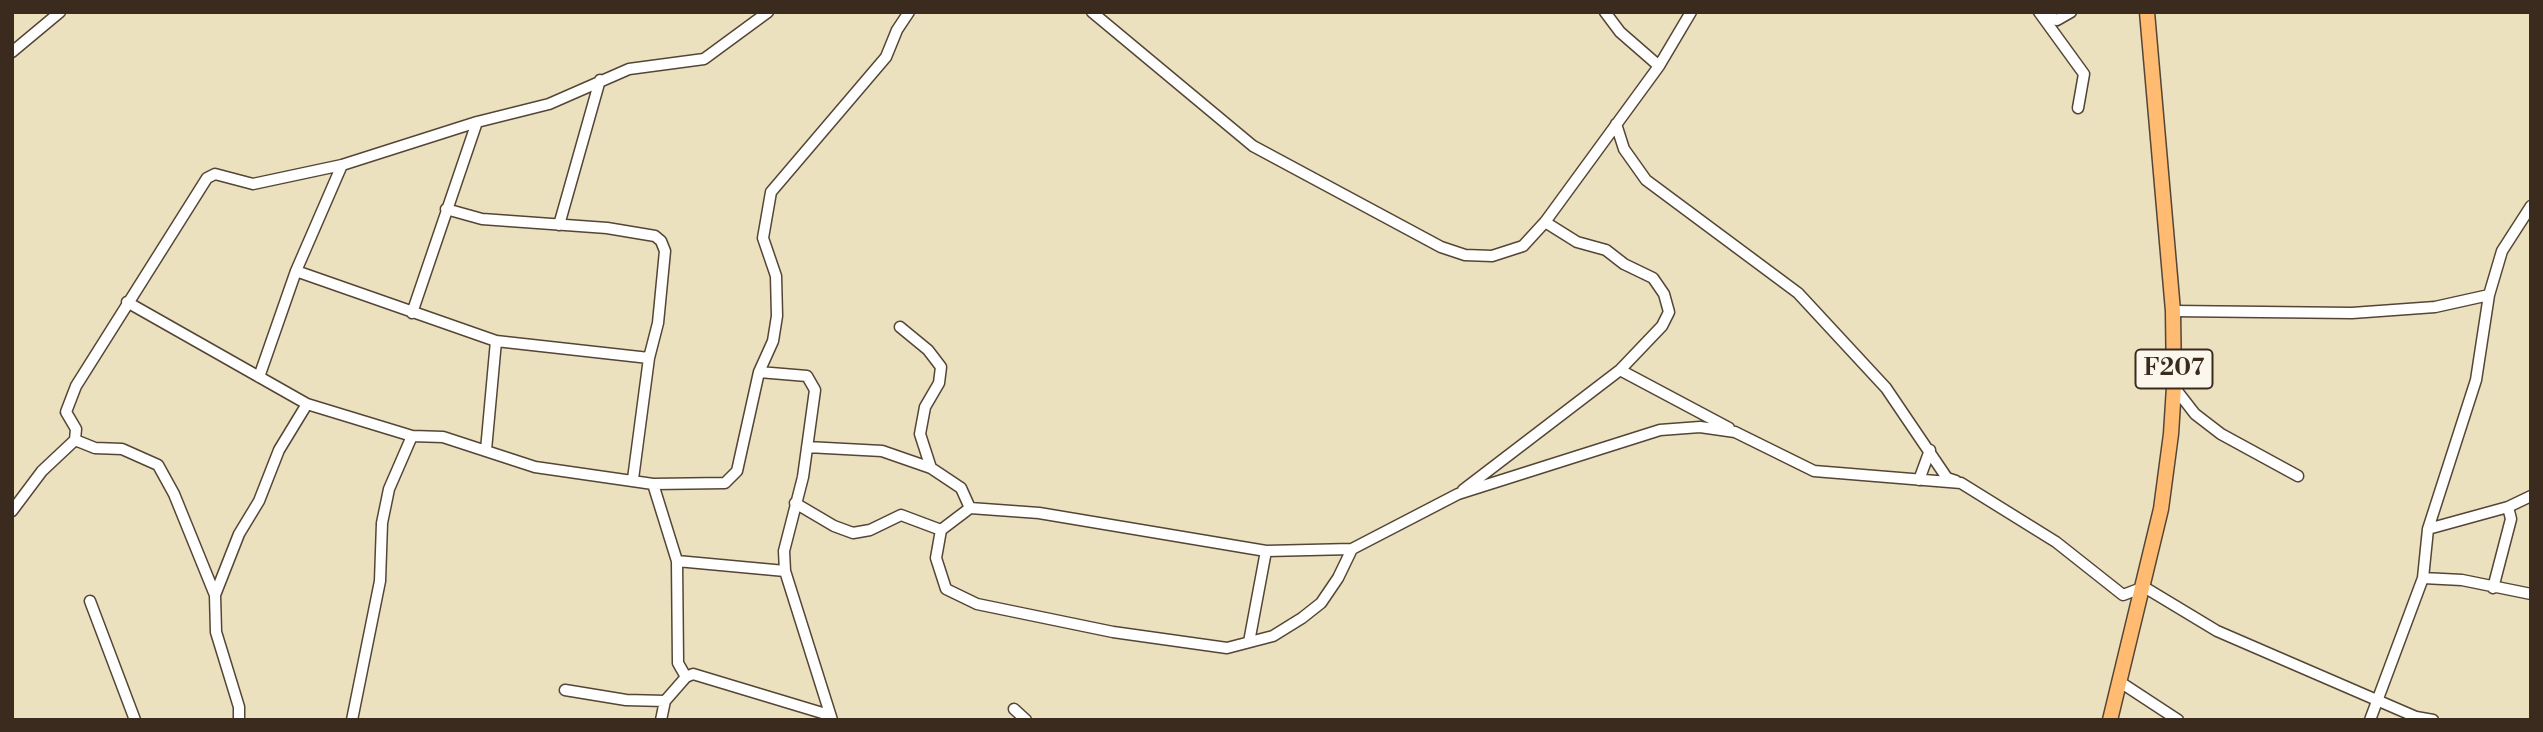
<!DOCTYPE html>
<html>
<head>
<meta charset="utf-8">
<style>
  body { margin:0 }
  #map { position:relative; width:2543px; height:732px; overflow:hidden; background:#ebe1bf; font-family:"Libre Bodoni",serif }
  canvas { display:block }
  .frame { position:absolute; inset:0; border:14px solid #3b2a1e; pointer-events:none }
</style>
</head>
<body>
<div id="map">
<canvas width="2543" height="732"></canvas>
<div class="frame"></div>
</div>
<script>
const context = document.querySelector('canvas').getContext('2d');
context.lineJoin = 'round';
function poly(rows) {
  const path = new Path2D();
  for (const r of rows) {
    path.moveTo(r[0], r[1]);
    for (let i = 2; i < r.length; i += 2) path.lineTo(r[i], r[i + 1]);
  }
  return path;
}
function strokePath(path, color, width, dash) {
  context.strokeStyle = color;
  context.lineWidth = width;
  context.lineCap = dash ? 'butt' : 'round';
  context.setLineDash(dash || []);
  context.stroke(path);
}
function drawText(font, color, halo, rows, align = 'center') {
  context.font = font + ' "Libre Bodoni",serif';
  context.lineWidth = 5;
  context.setLineDash([]);
  context.textBaseline = 'middle';
  context.strokeStyle = halo;
  context.fillStyle = color;
  for (const [text, x, y, turn = 0] of rows) {
    context.save();
    context.translate(x, y);
    context.rotate((+turn || 0) * Math.PI / 180);
    context.textAlign = isNaN(turn) ? turn : align;
    if (halo) context.strokeText(text, 0, 0);
    context.fillText(text, 0, 0);
    context.restore();
  }
}
const minor = poly([
  [1092,12,1253,146,1441,247,1465,255,1492,256,1523,246,1545,222,1659,66,1691,12],
  [1605,12,1620,32,1659,66],
  [2039,12,2084,74,2078,108],
  [2042,14,2057,20,2071,12],
  [12,52,60,12],
  [1616,124,1624,149,1646,180,1798,293,1886,388,1947,478,1956,481],
  [446,209,482,219,607,228,655,236,661,241,665,251,658,323,649,358,633,479],
  [559,225,600,80],
  [296,271,496,341,649,358],
  [127,302,307,404,412,436,443,437,535,467,653,484,725,483,737,471,759,372,773,341,777,316,776,276,763,238,771,192,886,57,897,30,909,12],
  [2173,311,2352,313,2435,307,2489,295],
  [412,313,477,122],
  [900,327,928,350,941,367,939,383,925,407,920,434,931,468],
  [1620,370,1729,428],
  [759,372,807,376,815,390,803,477,784,551,785,571,832,720],
  [259,377,296,271,342,165],
  [2174,387,2195,414,2221,434,2298,476],
  [75,440,95,448,122,449,158,465,174,494,215,595],
  [807,447,882,451,931,468,961,488,970,508],
  [486,450,496,341],
  [1919,480,1930,450],
  [653,484,677,561,678,663,686,677,693,674,829,715],
  [1463,490,1620,370,1662,326,1669,312,1664,294,1653,278,1624,264,1606,250,1577,242,1545,222],
  [795,503,834,526,853,533,870,530,901,515,941,530],
  [12,511,42,471,75,440,76,429,66,412,76,386,207,178,215,174,253,184,342,165,477,122,549,104,629,69,704,59,768,12],
  [2428,529,2508,507,2531,496],
  [1266,551,1352,549,1458,494,1660,430,1700,427,1735,432,1814,471,1961,483,2056,542,2123,595,2144,587,2217,631,2416,717,2433,720],
  [677,561,785,571],
  [2423,578,2462,580,2531,594],
  [2493,588,2511,519,2508,507],
  [90,601,135,720],
  [1249,642,1266,551,1039,513,970,508,941,530,936,558,946,589,977,604,1113,632,1227,648,1273,636,1302,618,1321,603,1338,578,1352,549],
  [2120,682,2178,720],
  [565,690,626,700,665,701,686,677],
  [1014,709,1026,720],
  [239,720,239,707,216,632,215,595,239,534,259,501,279,450,307,404],
  [352,720,380,581,382,523,389,489,412,436],
  [661,720,665,701],
  [2370,720,2423,578,2428,529,2476,380,2489,295,2502,251,2531,206]
]);
const major = poly([
  [2110,720,2161,509,2171,434,2174,387,2173,311,2147,12]
]);
const shields = [
  [2174,369,77]
];
const shieldNames = [
  ["F207",2174,369]
];
strokePath(minor, '#554536', 13);
strokePath(major, '#554536', 17);
strokePath(minor, '#fff', 10);
strokePath(major, '#ffbb71', 14);
for (const [x, y, w] of shields) {
  const box = new Path2D();
  box.roundRect(x - w / 2, y - 19.5, w, 39, 5);
  context.fillStyle = '#fbf7ec';
  context.fill(box);
  strokePath(box, '#3b2a1e', 2);
}
drawText('bold 23px', '#3b2a1e', null, shieldNames);
</script>
</body>
</html>
